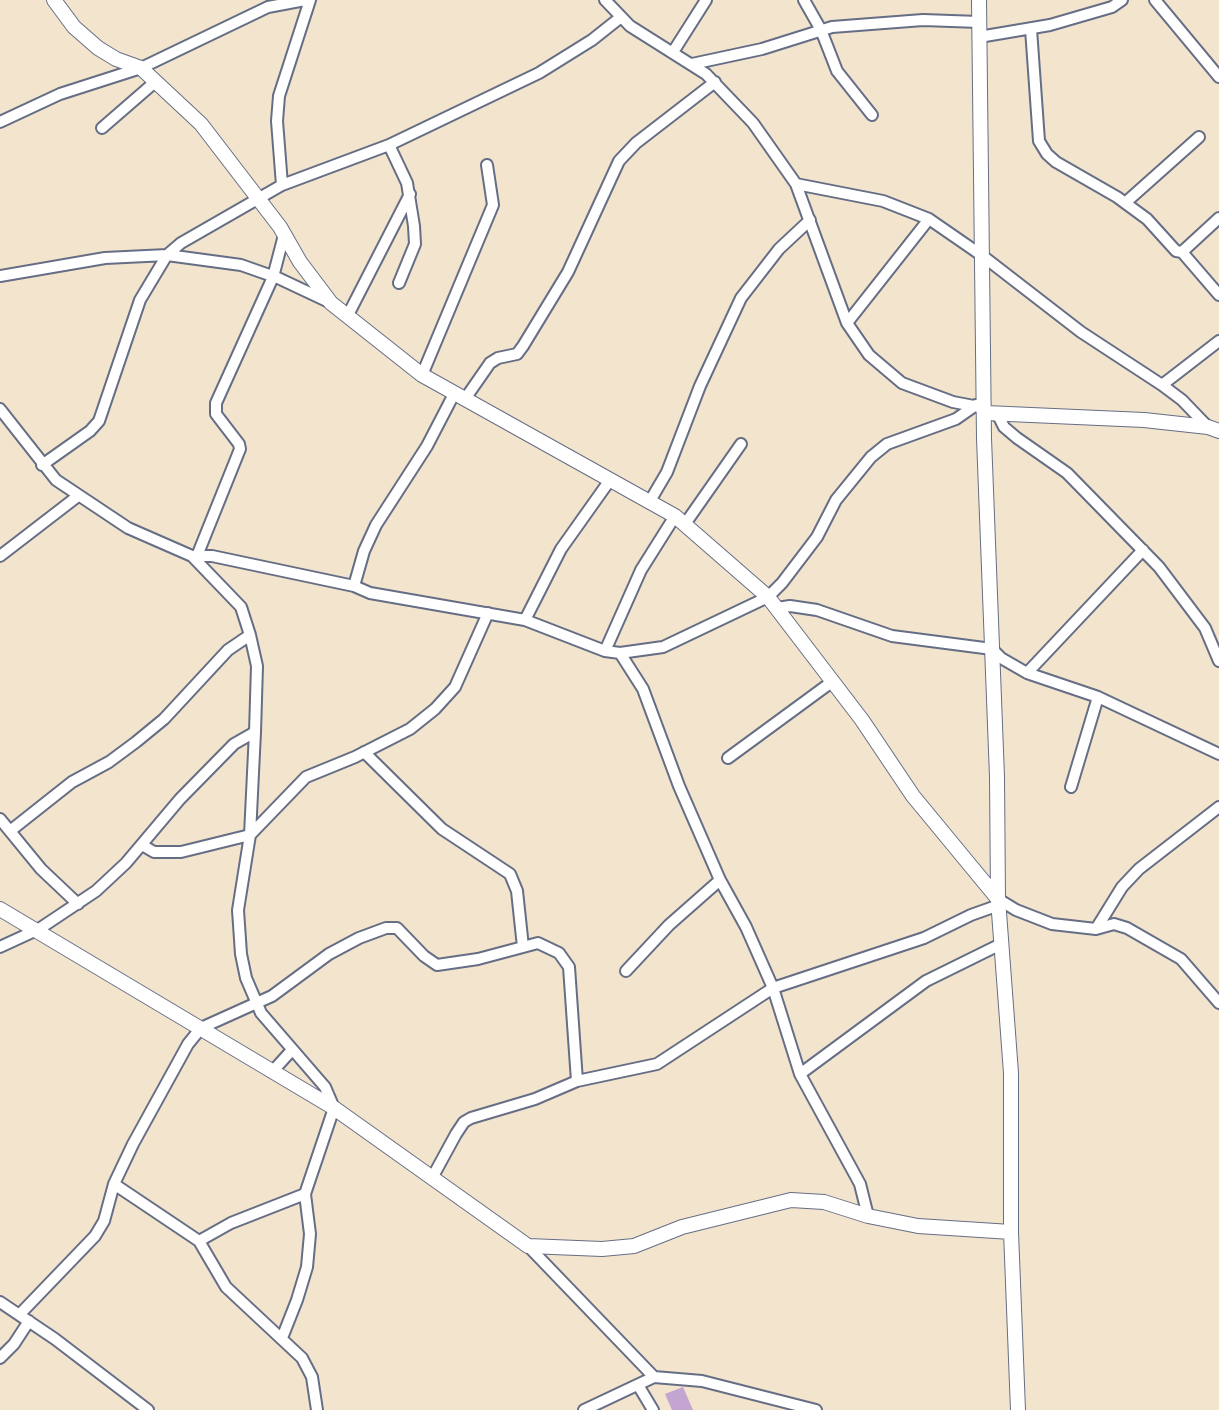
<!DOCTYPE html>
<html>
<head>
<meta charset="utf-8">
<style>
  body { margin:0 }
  canvas { display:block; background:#f2e4cd }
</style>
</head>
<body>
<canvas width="1219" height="1410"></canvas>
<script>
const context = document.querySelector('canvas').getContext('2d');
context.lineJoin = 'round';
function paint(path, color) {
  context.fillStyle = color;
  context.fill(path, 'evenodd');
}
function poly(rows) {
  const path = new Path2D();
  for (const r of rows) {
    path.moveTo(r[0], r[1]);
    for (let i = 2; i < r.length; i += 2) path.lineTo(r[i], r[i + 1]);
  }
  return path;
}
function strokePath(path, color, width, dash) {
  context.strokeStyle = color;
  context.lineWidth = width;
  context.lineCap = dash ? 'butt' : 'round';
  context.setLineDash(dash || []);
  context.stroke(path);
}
const building = poly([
  [683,1387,693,1410,672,1410,665,1394]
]);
const minor = poly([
  [605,0,630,26,706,74,753,123,796,184,847,323,869,355,902,383,953,402,979,407],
  [804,0,821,30,837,71,872,115],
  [1155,0,1219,77],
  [1031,29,1039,141,1047,154,1056,162,1117,197,1147,219,1176,251,1182,252,1219,295],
  [979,37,1050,25,1112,7,1122,0],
  [673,52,706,0],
  [692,64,762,49,832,27,923,20,979,22],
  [0,122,60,94,141,68,268,7,305,0],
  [102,128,155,82],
  [389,145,407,183,414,226,415,244,399,283],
  [796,184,883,201,929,219,984,257,1081,332,1162,385,1182,400,1208,427],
  [282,185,277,121,279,96,310,0],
  [1125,203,1199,137],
  [1182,252,1219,218],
  [0,276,105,258,167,255,241,265,278,278,331,303],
  [348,315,410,194],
  [847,323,929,219],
  [422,375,493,205,487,165],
  [1162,385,1219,341],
  [465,399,490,363,498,358,517,354,523,346,568,272,619,161,636,143,715,82],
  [0,409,56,480,128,528,192,556,241,607,250,635,257,666,255,732,250,835,238,910,241,954,246,978,261,1013,325,1087,334,1108,305,1194,310,1234,307,1267,297,1300,282,1338],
  [998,415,1004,427,1017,438,1067,473,1159,567,1205,628,1219,661],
  [42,465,90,431,99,421,140,300,167,255,181,243,282,185,389,145,539,73,592,40,621,17],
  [650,501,667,472,700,386,741,298,779,249,810,220],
  [685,524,741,444],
  [0,556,78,496],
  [192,556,212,556,354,586,370,593,525,620,605,651,620,653,663,647,768,597,782,583,817,537,836,500,871,457,887,444,956,419,976,405],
  [197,556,240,449,239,444,216,414,216,403,273,277,284,235],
  [354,586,364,551,376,525,427,446,454,394],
  [777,608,790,606,817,610,892,636,992,649,1001,658,1027,673,1098,697,1219,754],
  [525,620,561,549,610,480],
  [605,651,641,570,675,516],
  [620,653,643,689,679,786,720,880,746,927,773,988,800,1074,860,1184,868,1216],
  [1027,673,1143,550],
  [364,752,442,829,510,874,517,891,523,947],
  [728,758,833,681],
  [1071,787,1098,697],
  [0,819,41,869,78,904],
  [10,831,72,782,109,762,136,742,164,719,228,650,250,635],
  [142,845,154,852,181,852,250,835,306,777,355,757,410,729,435,709,455,687,488,613],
  [998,899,1016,910,1052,924,1096,929,1114,924,1127,928,1181,959,1219,1003],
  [1096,929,1122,887,1139,869,1219,807],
  [0,947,39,929,96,891,126,863,180,799,234,744,255,732],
  [626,971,669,925,720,880],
  [272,1072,292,1050],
  [800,1074,926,981,1001,944],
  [432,1178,456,1134,464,1122,471,1118,535,1099,577,1081,657,1064,773,988,924,938,971,915,999,905],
  [114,1184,199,1241,226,1287,302,1358,312,1377,317,1410],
  [199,1241,231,1223,305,1194],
  [528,1246,654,1377],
  [0,1302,55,1339,148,1410],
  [20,1314,95,1236,104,1221,114,1184,133,1144,188,1044,201,1028,272,996,329,954,359,938,386,928,397,928,424,956,437,965,478,959,538,943,559,953,569,967,577,1081],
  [0,1358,14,1344,29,1321],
  [638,1385,653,1410],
  [584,1410,654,1377,702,1381,816,1410]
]);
const tertiary = poly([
  [54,0,74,27,98,48,116,59,141,68,201,124,280,227,300,262,331,303,422,375,675,516,768,597,862,720,913,796,998,899],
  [979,0,984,438,997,777,998,899,1011,1073,1011,1232,1018,1410],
  [986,413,1144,420,1208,427,1219,431],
  [0,909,334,1108,528,1246,602,1249,634,1246,682,1227,791,1200,824,1202,868,1216,918,1226,1011,1232]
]);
paint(building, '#c4a4d1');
strokePath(minor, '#666e85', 14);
strokePath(tertiary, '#666e85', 16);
strokePath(minor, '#fff', 10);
strokePath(tertiary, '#fff', 14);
</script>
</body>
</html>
